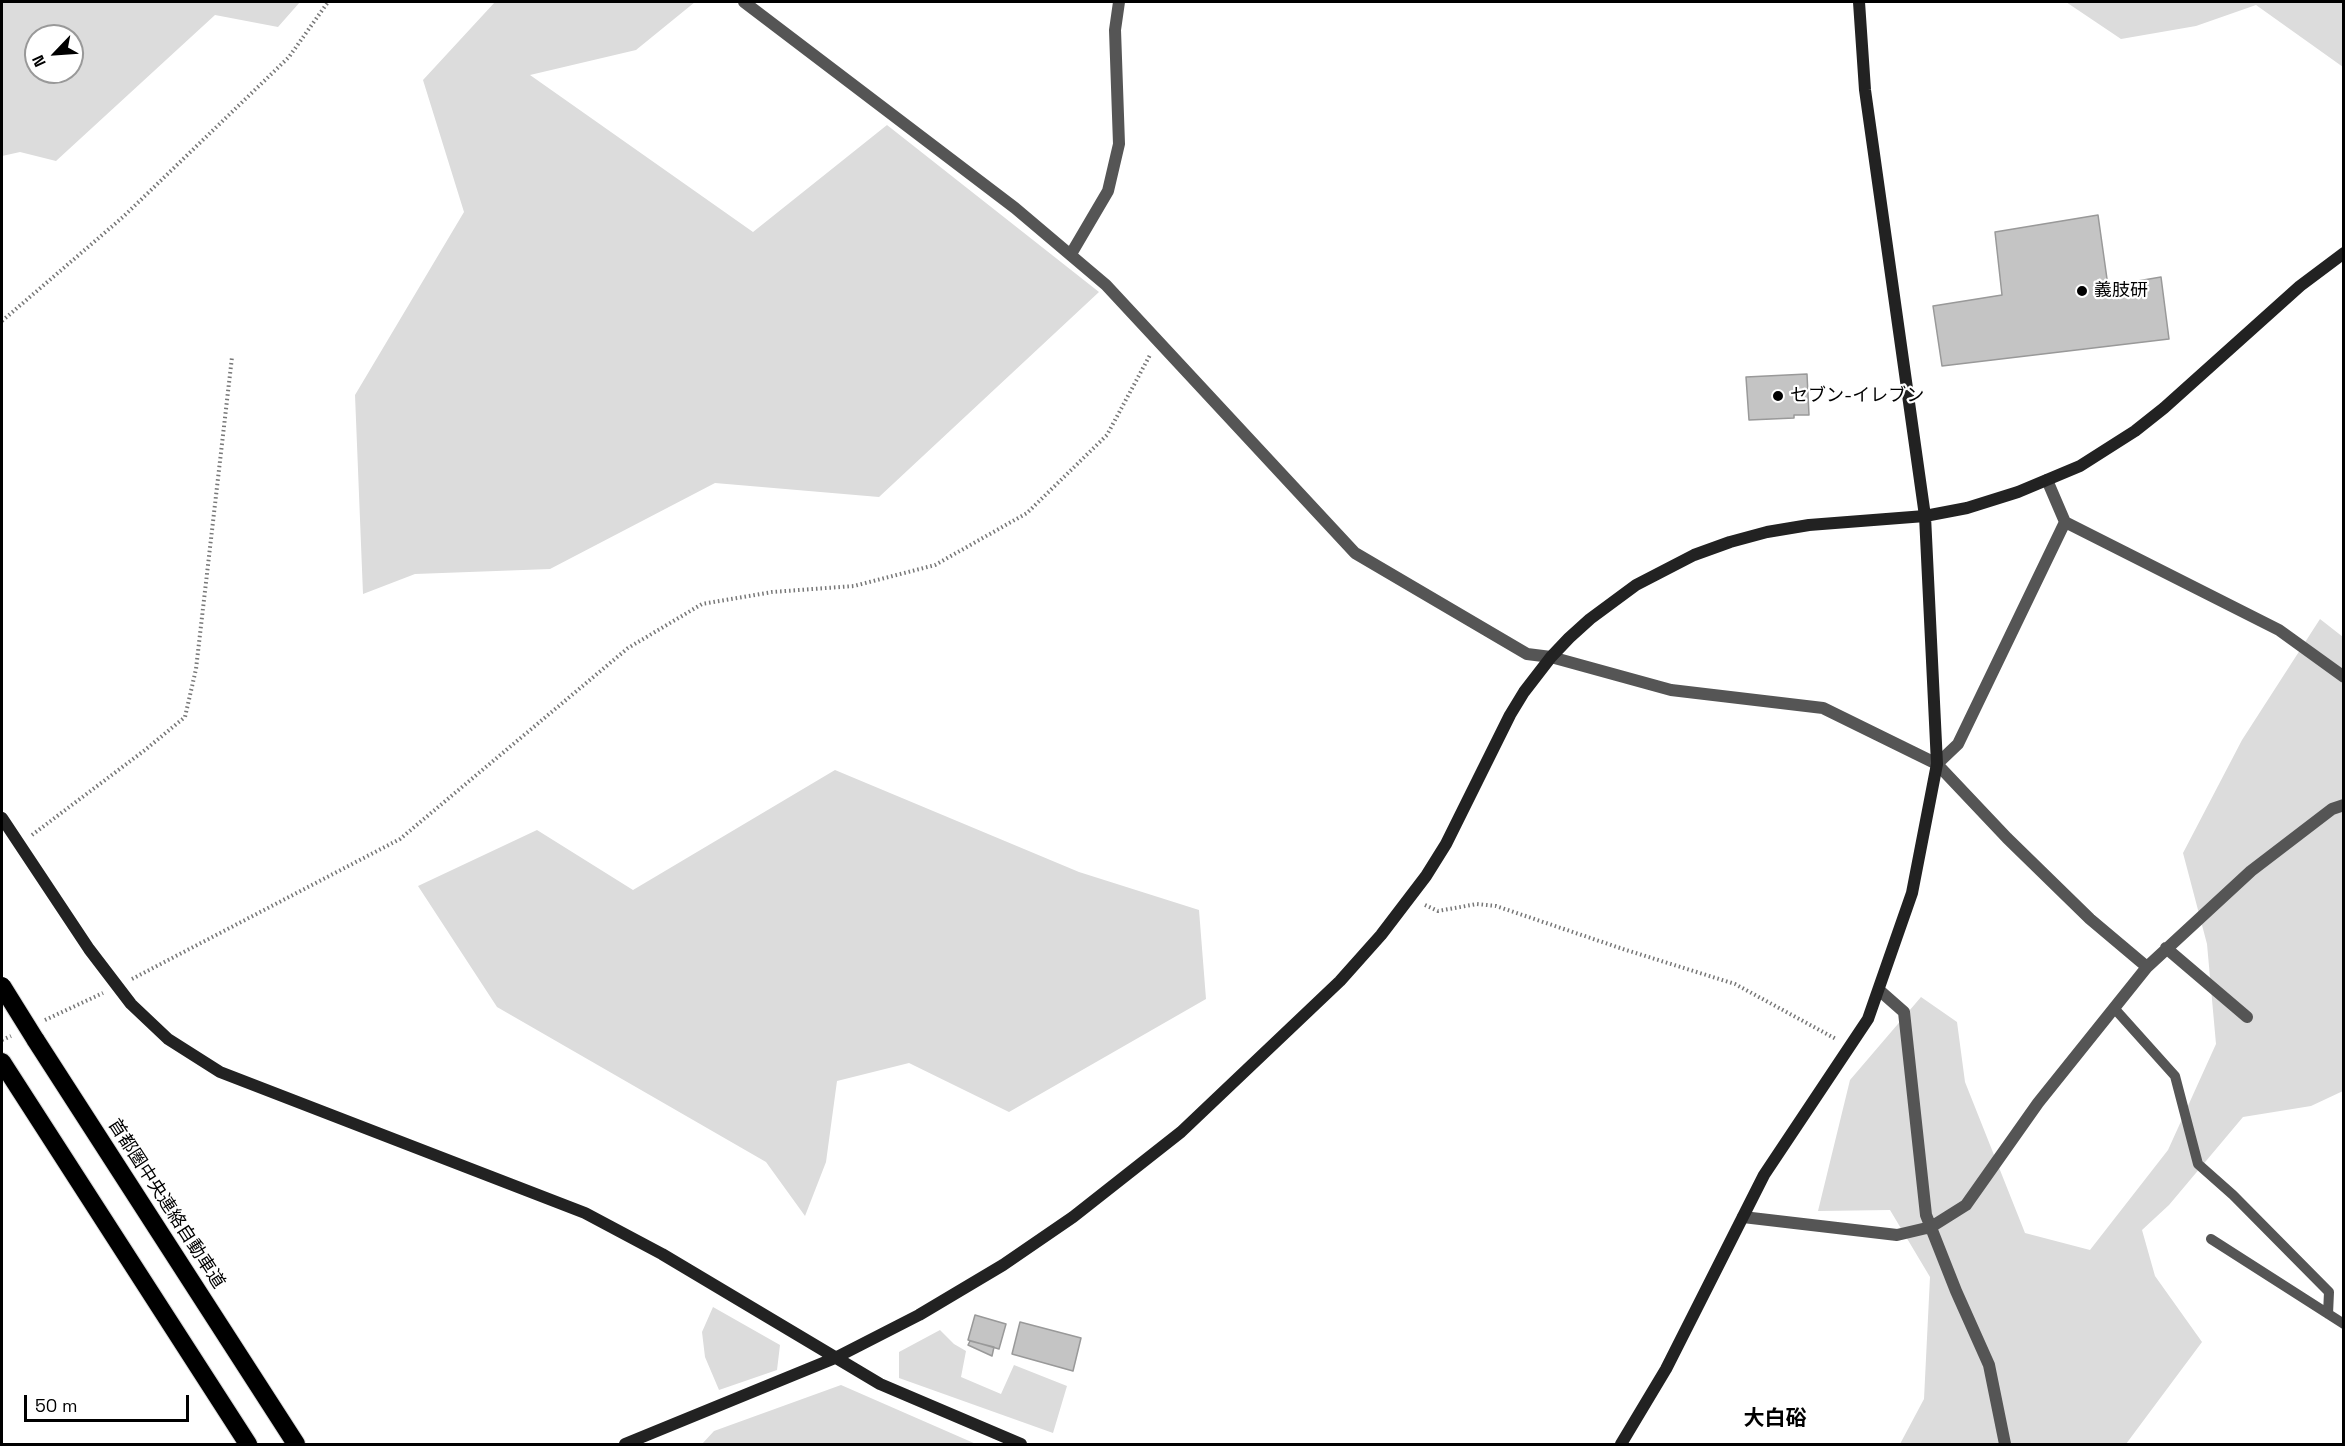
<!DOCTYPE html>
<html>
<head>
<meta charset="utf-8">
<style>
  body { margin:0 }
  #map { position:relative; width:2345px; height:1446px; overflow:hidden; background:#fff; font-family:"Space Grotesk",sans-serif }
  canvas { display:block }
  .frame { position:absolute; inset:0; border:3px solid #000; pointer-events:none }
  .north { position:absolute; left:24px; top:24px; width:60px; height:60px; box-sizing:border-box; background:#fff; border:2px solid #999; border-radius:50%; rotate:245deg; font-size:16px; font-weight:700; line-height:24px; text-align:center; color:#000 }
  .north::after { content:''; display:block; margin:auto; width:21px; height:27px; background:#000; clip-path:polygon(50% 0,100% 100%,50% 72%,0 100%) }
  .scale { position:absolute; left:24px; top:1395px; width:165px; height:27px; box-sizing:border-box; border:3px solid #000; border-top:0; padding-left:8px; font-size:18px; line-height:21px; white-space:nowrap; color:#000; -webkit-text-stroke:4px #fff; paint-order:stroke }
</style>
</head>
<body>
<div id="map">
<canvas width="2345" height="1446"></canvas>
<div class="frame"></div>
<div class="north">N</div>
<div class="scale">50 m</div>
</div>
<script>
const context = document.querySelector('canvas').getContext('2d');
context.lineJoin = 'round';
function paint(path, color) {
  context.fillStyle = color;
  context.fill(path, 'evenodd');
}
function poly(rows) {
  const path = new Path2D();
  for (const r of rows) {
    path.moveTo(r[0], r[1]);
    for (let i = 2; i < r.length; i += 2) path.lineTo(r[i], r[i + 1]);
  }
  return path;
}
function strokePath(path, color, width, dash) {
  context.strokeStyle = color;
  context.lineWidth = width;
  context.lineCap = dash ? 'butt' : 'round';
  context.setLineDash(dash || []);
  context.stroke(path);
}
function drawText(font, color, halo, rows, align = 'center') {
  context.font = font + ' "Space Grotesk","Noto Sans JP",sans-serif';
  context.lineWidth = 4.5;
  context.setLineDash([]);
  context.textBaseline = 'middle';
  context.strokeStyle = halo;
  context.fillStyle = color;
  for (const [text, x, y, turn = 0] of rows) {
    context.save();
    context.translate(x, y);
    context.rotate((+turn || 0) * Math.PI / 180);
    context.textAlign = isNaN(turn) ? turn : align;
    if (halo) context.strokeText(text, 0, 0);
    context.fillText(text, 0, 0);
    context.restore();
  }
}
const green = poly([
  [2,2,300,2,278,27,215,15,56,161,20,152,2,156],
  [36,36,72,36,72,72,36,72],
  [495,2,695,2,636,50,530,75,753,232,887,125,1099,292,879,497,715,483,550,569,415,574,363,594,355,395,464,212,423,80],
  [2066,2,2343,2,2343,67,2256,5,2196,26,2121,39],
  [2320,619,2343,637,2343,1091,2311,1106,2243,1117,2169,1205,2142,1230,2155,1276,2202,1342,2126,1444,1900,1444,1924,1399,1930,1277,1890,1210,1818,1211,1850,1080,1921,997,1957,1022,1965,1082,2025,1233,2090,1250,2168,1150,2216,1044,2207,944,2183,853,2242,740],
  [835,770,1079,872,1199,910,1206,999,1009,1112,909,1063,837,1081,826,1162,805,1216,766,1162,497,1007,418,886,537,830,633,890],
  [713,1307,780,1345,777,1370,719,1390,705,1357,702,1332],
  [940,1330,954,1344,966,1351,961,1377,1001,1394,1014,1365,1067,1386,1053,1433,899,1378,899,1352],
  [841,1385,976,1444,702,1444,714,1431]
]);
const building = poly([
  [2098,215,2108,286,2161,277,2169,339,1942,366,1933,306,2002,295,1995,232,2098,215],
  [1807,374,1809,415,1794,415,1794,418,1749,420,1746,377,1807,374],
  [975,1315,1006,1324,999,1349,968,1340,975,1315],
  [1020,1322,1081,1338,1073,1371,1012,1354,1020,1322],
  [970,1341,994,1347,992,1356,968,1345,970,1341]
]);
const path = poly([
  [2,321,123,217,289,57,328,2],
  [32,835,145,750,185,717,196,669,232,357],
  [1425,905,1438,911,1477,904,1496,906,1623,949,1735,984,1836,1039],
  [132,979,400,839,628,648,702,604,772,592,854,586,935,565,1027,513,1107,435,1150,355],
  [45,1020,103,993],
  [2,1040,11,1036]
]);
const lane = poly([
  [2114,1008,2175,1076,2198,1164,2233,1195,2329,1292,2328,1314],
  [2211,1239,2344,1324]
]);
const street = poly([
  [744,2,1015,208,1106,285,1355,553,1527,654,1551,657,1671,690,1823,708,1937,764,2007,838,2090,919,2147,967],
  [1071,254,1108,191,1119,144,1115,30,1119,2],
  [2047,480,2065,522,2279,630,2344,677],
  [1937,764,1958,744,2065,522],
  [2166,948,2247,1017],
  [1879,990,1904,1012,1926,1215,1956,1291,1989,1365,2005,1444],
  [1743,1217,1897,1235,1931,1227,1966,1205,2038,1103,2147,967,2251,871,2332,809,2344,805]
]);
const secondary = poly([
  [2,818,89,949,131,1004,168,1039,220,1072,585,1213,662,1254,880,1384,1021,1444],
  [625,1444,835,1358,919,1315,1003,1265,1073,1217,1181,1132,1340,981,1381,935,1426,876,1446,844,1510,715,1524,692,1551,657,1569,638,1590,619,1636,585,1694,555,1730,542,1767,532,1809,525,1925,516,1967,508,2018,492,2080,466,2135,431,2164,408,2300,286,2344,253],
  [1621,1444,1666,1369,1764,1175,1868,1019,1912,893,1937,764,1925,516,1865,90,1859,2]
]);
const highway = poly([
  [35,1039,296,1444],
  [2,1062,248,1444]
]);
const highwayBridge = poly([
  [2,986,35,1039]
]);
const markers = [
  [2082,291,6,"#000"],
  [1778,396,6,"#000"]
];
const poiNames = [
  ["義肢研",2094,291],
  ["セブン-イレブン",1790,396]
];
const streetNames = [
  ["首都圏中央連絡自動車道",166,1204,57]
];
const quarterNames = [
  ["大白硲",1775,1419]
];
paint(green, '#dcdcdc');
paint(building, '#c4c4c4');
strokePath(building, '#999', 1.5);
strokePath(highway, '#dbdbdb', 20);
strokePath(path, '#777', 4, [1.5, 3]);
strokePath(lane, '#555', 10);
strokePath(street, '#555', 12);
strokePath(secondary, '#222', 12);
strokePath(highway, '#000', 18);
strokePath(highwayBridge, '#dbdbdb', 20, []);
strokePath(highwayBridge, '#000', 18);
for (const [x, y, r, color] of markers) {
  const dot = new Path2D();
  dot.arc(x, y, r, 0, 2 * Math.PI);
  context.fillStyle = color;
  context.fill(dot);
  strokePath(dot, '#fff', 2);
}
drawText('18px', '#000', '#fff', poiNames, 'left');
drawText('18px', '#000', '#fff', streetNames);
drawText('bold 21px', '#000', '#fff', quarterNames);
</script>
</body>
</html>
